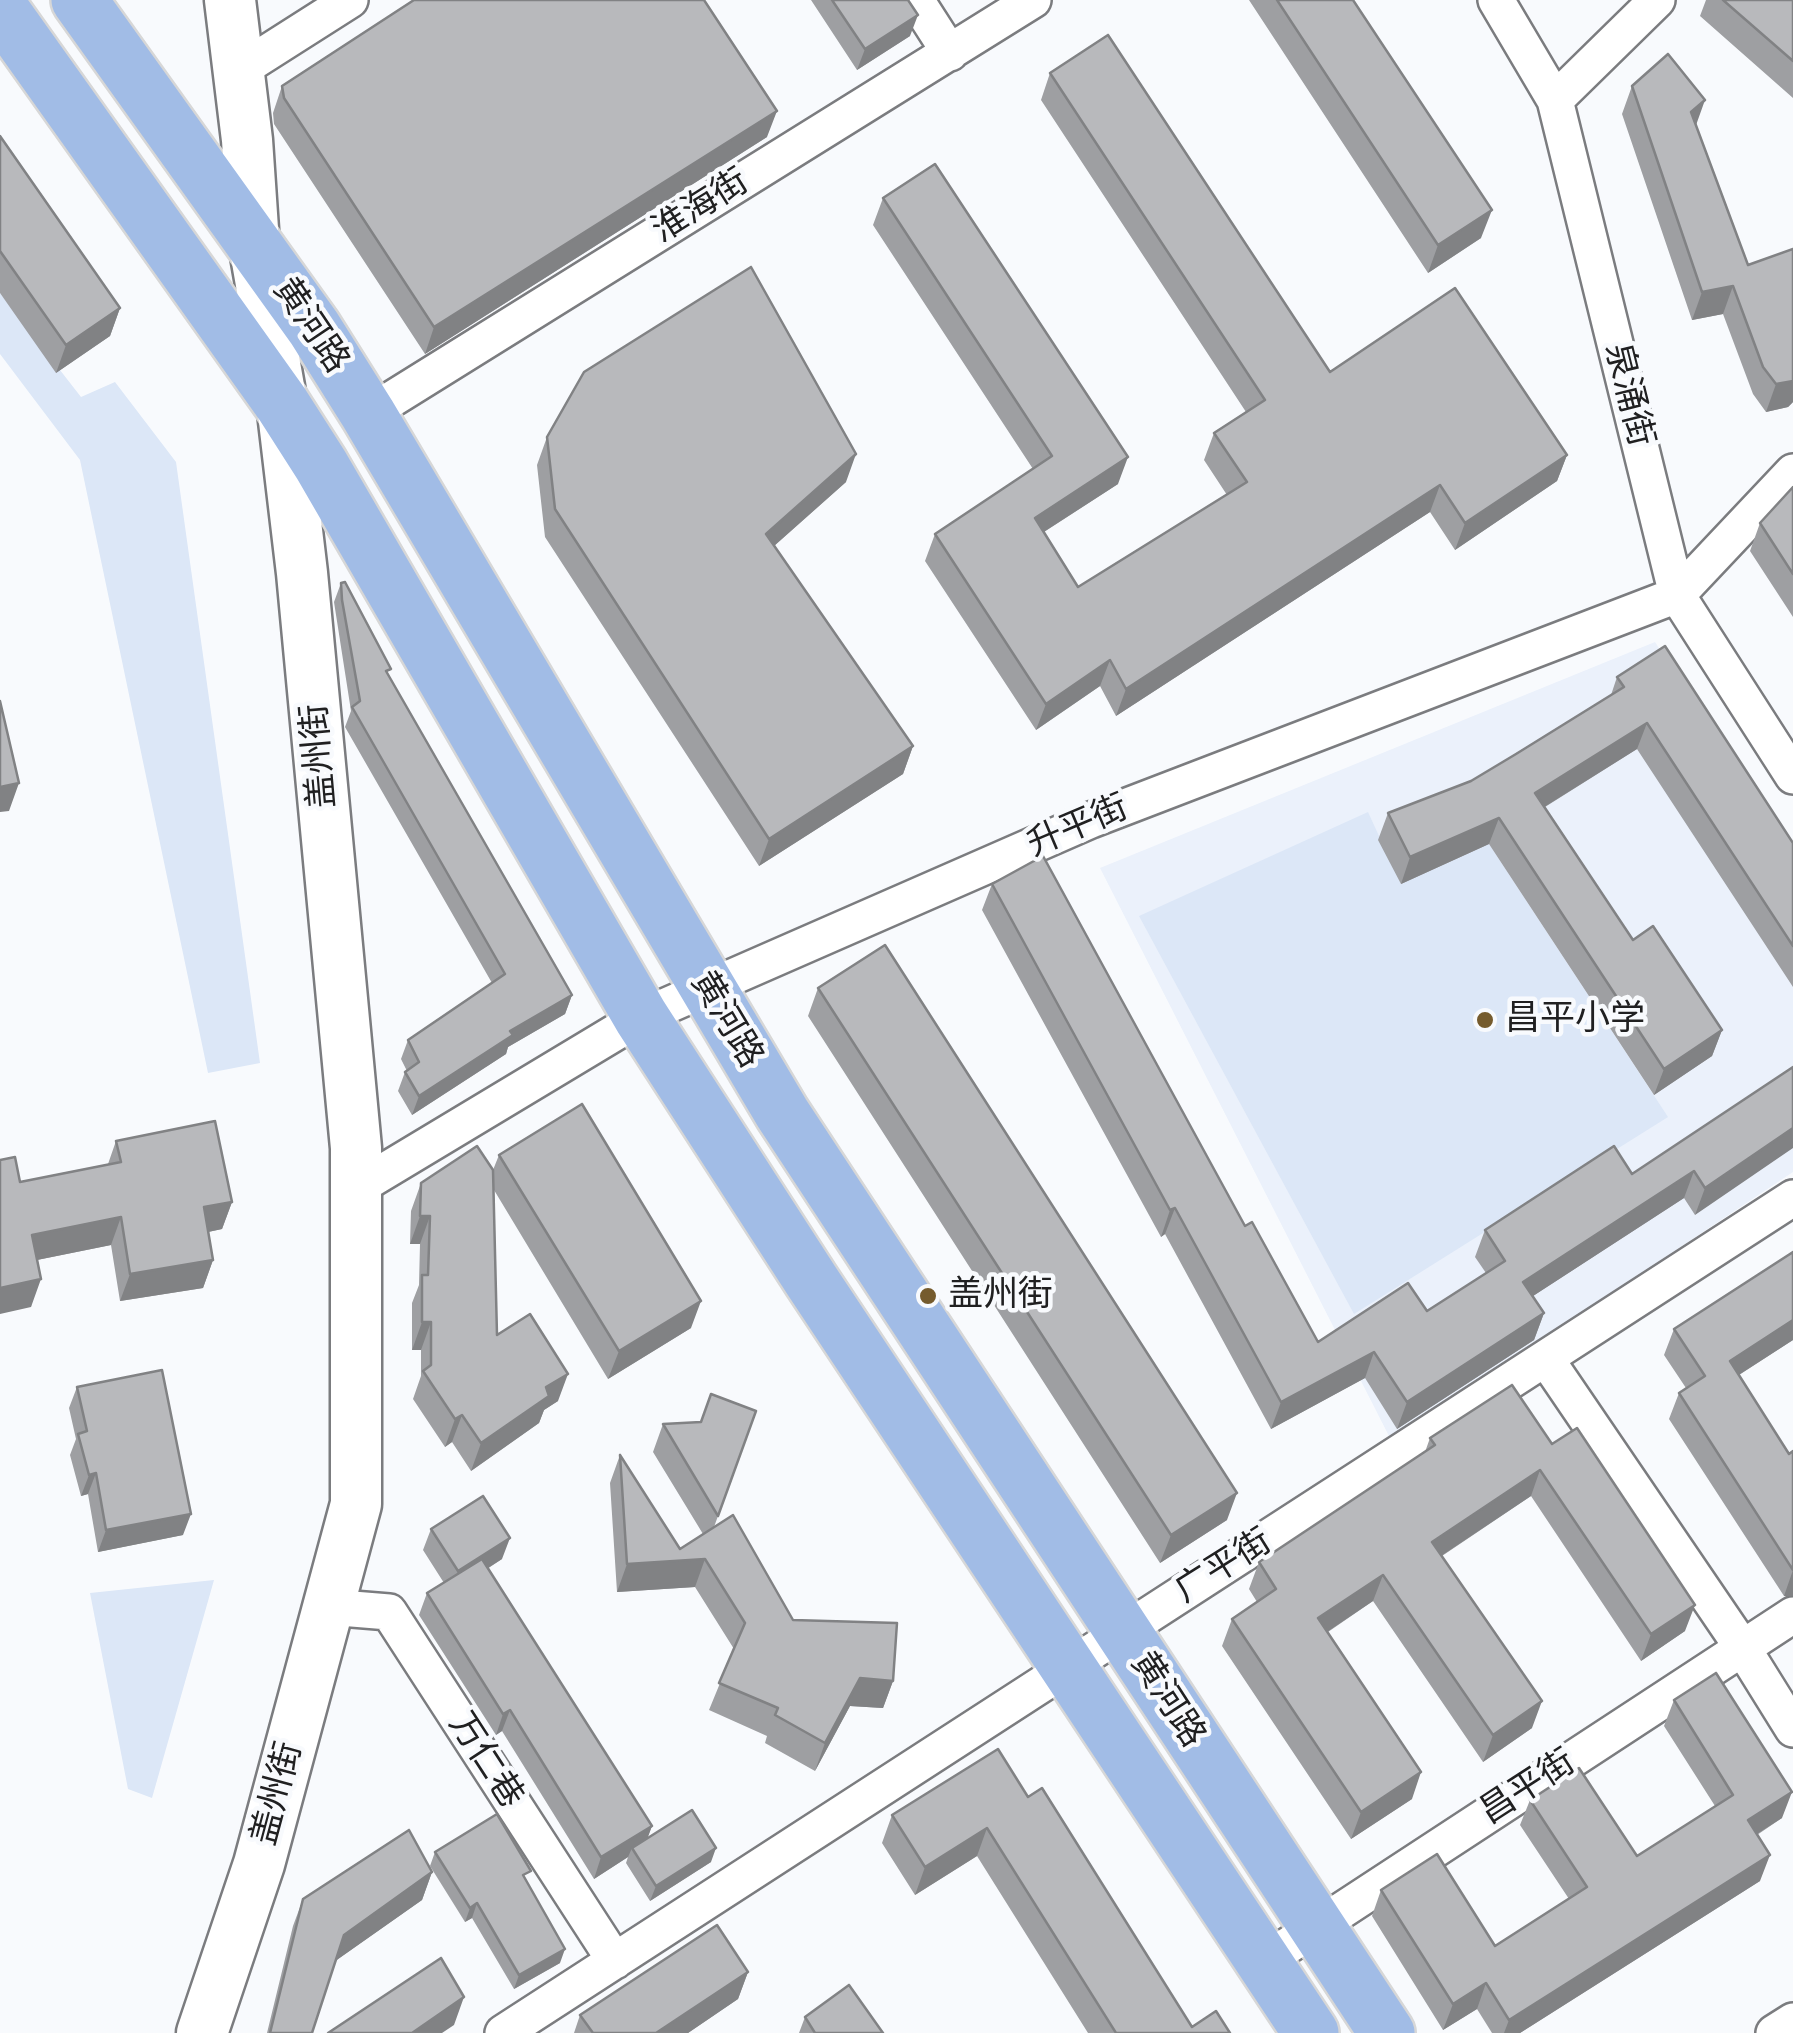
<!DOCTYPE html>
<html>
<head>
<meta charset="utf-8">
<style>
  body { margin:0 }
  canvas { display:block; background:#f8fafd }
</style>
</head>
<body>
<canvas width="1793" height="2033"></canvas>
<script>
const context = document.querySelector('canvas').getContext('2d');
context.lineJoin = 'round';
function paint(path, color) {
  context.fillStyle = color;
  context.fill(path, 'evenodd');
}
function poly(rows) {
  const path = new Path2D();
  for (const r of rows) {
    path.moveTo(r[0], r[1]);
    for (let i = 2; i < r.length; i += 2) path.lineTo(r[i], r[i + 1]);
  }
  return path;
}
function strokePath(path, color, width, dash) {
  context.strokeStyle = color;
  context.lineWidth = width;
  context.lineCap = dash ? 'butt' : 'round';
  context.setLineDash(dash || []);
  context.stroke(path);
}
function drawText(font, color, halo, rows, align = 'center') {
  context.font = font + ' Signika,"Noto Sans SC",sans-serif';
  context.lineWidth = 9;
  context.setLineDash([]);
  context.textBaseline = 'middle';
  context.strokeStyle = halo;
  context.fillStyle = color;
  for (const [text, x, y, turn = 0] of rows) {
    context.save();
    context.translate(x, y);
    context.rotate((+turn || 0) * Math.PI / 180);
    context.textAlign = isNaN(turn) ? turn : align;
    if (halo) context.strokeText(text, 0, 0);
    context.fillText(text, 0, 0);
    context.restore();
  }
}
const built = poly([
  [1655,642,1793,856,1793,1172,1391,1440,1100,868]
]);
const green = poly([
  [0,293,81,397,115,382,176,462,260,1063,208,1073,80,460,0,354],
  [1368,812,1401,884,1489,844,1668,1117,1354,1314,1139,916],
  [214,1580,152,1798,128,1789,90,1593]
]);
const street = poly([
  [916,0,950,53],
  [1496,0,1555,100,1677,595,1793,776],
  [240,70,350,0],
  [1555,100,1657,0],
  [368,414,1033,0],
  [355,1189,641,1017,1091,820,1677,595,1793,472],
  [1546,1359,1742,1647,1793,1729],
  [328,1607,389,1612,615,1961],
  [1263,1962,1793,1615],
  [503,2033,1793,1198],
  [1774,2033,1793,2021]
]);
const secondary = poly([
  [202,2033,259,1864,356,1504,356,1148,302,573,282,404,254,244,247,140,230,0]
]);
const primary = poly([
  [79,0,314,328,368,414,782,1113,1387,2033],
  [0,8,282,404,321,465,641,1017,811,1280,1311,2033]
]);
const wall = poly([
  [811,0,908,0,910,36,857,70],
  [1249,0,1353,0,1481,238,1428,273],
  [1706,0,1793,0,1793,98,1700,16],
  [1050,73,1330,372,1567,455,1557,481,1455,550,1430,512,1116,716,1100,686,1036,730,925,561,935,534,1033,469,873,225,883,198,1118,484,1044,532,1078,587,1227,495,1204,460,1214,433,1246,412,1041,100],
  [282,86,767,137,425,354,274,124,273,113],
  [1632,86,1696,126,1748,265,1793,249,1793,402,1788,407,1766,412,1753,394,1723,314,1692,320,1622,114],
  [0,136,120,308,110,336,56,373,0,293],
  [547,437,846,482,774,546,913,746,903,774,759,866,545,537,537,465],
  [1793,487,1793,617,1750,551,1760,523],
  [341,583,388,676,572,995,565,1014,508,1047,506,1054,412,1115,398,1091,405,1072,407,1071,401,1059,408,1040,492,983,345,727,351,711,334,602],
  [1617,677,1793,843,1793,987,1637,749,1545,807,1633,940,1722,1030,1712,1056,1654,1095,1489,844,1401,884,1378,840,1388,813,1471,781,1611,695],
  [992,884,1245,1226,1318,1342,1427,1311,1486,1273,1475,1257,1485,1230,1632,1174,1793,1067,1695,1215,1684,1198,1533,1296,1544,1313,1534,1340,1397,1429,1365,1378,1271,1429,1165,1234,1161,1237,982,910],
  [818,988,1227,1520,1160,1563,808,1016],
  [116,1141,232,1202,222,1229,208,1232,213,1260,203,1288,120,1301,111,1245,37,1260,31,1307,20,1182,108,1164],
  [499,1155,691,1328,608,1379,494,1190,497,1335,558,1401,544,1410,539,1423,471,1471,452,1442,445,1447,413,1399,421,1376,421,1350,412,1350,412,1303,419,1285,420,1244,410,1244,411,1211,421,1183,493,1170],
  [1793,1252,1793,1340,1739,1375,1789,1454,1793,1451,1793,1596,1784,1596,1669,1419,1679,1393,1686,1388,1664,1355,1674,1329],
  [77,1387,183,1535,98,1552,88,1494,81,1496,70,1455,76,1439,69,1408],
  [756,1411,714,1527,793,1620,893,1681,883,1708,850,1706,815,1771,765,1743,767,1736,709,1710,734,1649,695,1587,617,1592,610,1483,620,1455,680,1549,703,1534,653,1452,663,1424,700,1422],
  [1430,1438,1552,1444,1685,1631,1641,1661,1531,1496,1442,1556,1532,1728,1483,1762,1373,1601,1328,1632,1412,1799,1351,1839,1222,1646,1232,1619,1257,1602,1249,1589,1259,1562,1425,1452],
  [431,1529,502,1559,487,1569,652,1826,647,1838,711,1862,650,1901,626,1863,628,1857,594,1879,502,1731,496,1735,419,1615,427,1593,444,1583,423,1550],
  [1674,1700,1782,1818,1757,1835,1760,1881,1520,2033,1492,2033,1477,2009,1443,2030,1372,1916,1381,1890,1495,1946,1569,1899,1520,1825,1530,1800,1637,1856,1715,1806,1664,1726],
  [1028,1797,1192,2027,1230,2033,1088,2033,977,1856,915,1895,882,1843,892,1815],
  [435,1852,527,1882,560,1963,514,1989,472,1918,465,1922,430,1866],
  [432,1872,422,1900,335,1961,312,2033,267,2033,293,1926,303,1899],
  [748,1972,738,1999,688,2033,574,2033,580,2015],
  [805,2017,883,2033,799,2033]
]);
const shadedWall = poly([
  [918,15,910,36,857,70,865,49],
  [1705,100,1695,128,1691,112],
  [777,111,767,137,425,354,434,327],
  [1492,210,1481,238,1428,273,1438,245],
  [1733,286,1723,314,1692,320,1702,292],
  [120,308,110,336,56,373,66,345],
  [1793,381,1793,402,1788,407,1766,412,1776,384],
  [856,454,846,482,756,562,766,534],
  [1567,455,1557,481,1455,550,1465,523],
  [1128,457,1118,484,1025,544,1035,518],
  [1440,485,1430,512,1116,716,1126,689],
  [1110,660,1100,686,1036,730,1046,704],
  [1647,723,1637,749,1525,819,1535,793],
  [913,746,903,774,759,866,769,839],
  [19,783,9,811,0,812,0,787],
  [1499,818,1489,844,1401,884,1410,857],
  [572,995,565,1014,508,1047,506,1054,412,1115,419,1096,510,1031],
  [1722,1030,1712,1056,1654,1095,1664,1069],
  [1793,1128,1793,1148,1695,1215,1705,1188],
  [1694,1171,1684,1198,1513,1309,1523,1282],
  [232,1202,222,1229,194,1235,204,1207],
  [1175,1208,1165,1234,1161,1237,1170,1210],
  [420,1216,430,1216,420,1244,410,1244],
  [121,1217,111,1245,22,1263,32,1235],
  [213,1260,203,1288,120,1301,130,1274],
  [41,1279,31,1307,0,1314,0,1288],
  [701,1301,691,1328,608,1379,619,1351],
  [1544,1313,1534,1340,1397,1429,1407,1402],
  [1793,1320,1793,1340,1720,1387,1730,1361],
  [422,1322,431,1322,421,1350,412,1350],
  [1374,1352,1365,1378,1271,1429,1281,1402],
  [568,1374,558,1401,544,1410,539,1423,471,1471,481,1443,546,1387],
  [462,1415,452,1442,445,1447,455,1419],
  [1540,1470,1531,1496,1423,1568,1432,1542],
  [96,1473,88,1494,81,1496,89,1475],
  [1237,1493,1227,1520,1160,1563,1171,1535],
  [191,1514,183,1535,98,1552,106,1530],
  [510,1538,502,1559,450,1592,458,1571],
  [705,1559,695,1587,617,1592,627,1564],
  [1793,1570,1793,1596,1784,1596],
  [1383,1575,1373,1601,1309,1644,1318,1618],
  [1695,1605,1685,1631,1641,1661,1651,1634],
  [860,1678,893,1681,883,1708,850,1706,815,1771,825,1743],
  [1542,1701,1532,1728,1483,1762,1493,1735],
  [510,1710,502,1731,496,1735,503,1714],
  [1421,1772,1412,1799,1351,1839,1361,1812],
  [1792,1792,1782,1818,1738,1846,1748,1820],
  [652,1826,644,1848,632,1848,628,1857,594,1879,601,1857],
  [987,1828,977,1856,915,1895,925,1867],
  [716,1848,711,1862,650,1901,656,1886],
  [1770,1855,1760,1881,1520,2033,1504,2033,1509,2020],
  [432,1872,422,1900,334,1962,344,1935],
  [477,1903,472,1918,465,1922,470,1908],
  [565,1949,560,1963,514,1989,519,1975],
  [748,1972,738,1999,688,2033,656,2033],
  [1486,1983,1477,2009,1443,2030,1453,2004],
  [464,1997,454,2025,442,2033,412,2033]
]);
const building = poly([
  [414,0,704,0,777,111,434,327,284,98,282,86,414,0],
  [832,0,908,0,918,15,865,49,832,0],
  [1277,0,1353,0,1492,210,1438,245,1277,0],
  [1723,0,1793,0,1793,61,1723,0],
  [1108,35,1330,372,1455,288,1567,455,1465,523,1440,485,1126,689,1110,660,1046,704,935,534,1052,456,883,198,935,164,1128,457,1035,518,1078,587,1247,482,1214,433,1265,400,1050,73,1108,35],
  [1668,54,1705,100,1691,112,1748,265,1793,249,1793,381,1776,384,1763,367,1733,286,1702,292,1632,86,1668,54],
  [0,136,120,308,66,345,0,251,0,136],
  [751,267,856,454,766,534,913,746,769,839,555,509,547,437,584,372,751,267],
  [1793,487,1793,574,1760,523,1793,487],
  [345,582,391,669,386,671,572,995,510,1031,513,1035,419,1096,405,1072,419,1062,408,1040,505,974,352,707,360,701,342,600,341,583,345,582],
  [1665,646,1793,843,1793,946,1647,723,1535,793,1633,940,1653,926,1722,1030,1664,1069,1499,818,1410,857,1388,813,1471,781,1516,754,1624,687,1617,677,1665,646],
  [0,701,19,783,0,787,0,701],
  [1043,856,1245,1226,1252,1222,1318,1342,1408,1283,1427,1311,1505,1261,1485,1230,1614,1146,1632,1174,1793,1067,1793,1128,1705,1188,1694,1171,1523,1282,1544,1313,1407,1402,1374,1352,1281,1402,1175,1208,1170,1210,992,884,1043,856],
  [885,945,1237,1493,1171,1535,818,988,885,945],
  [582,1104,701,1301,619,1351,499,1155,582,1104],
  [215,1121,232,1202,204,1207,213,1260,130,1274,121,1217,32,1235,41,1279,0,1288,0,1160,15,1157,20,1182,121,1162,116,1141,215,1121],
  [477,1146,493,1170,497,1335,530,1314,568,1374,546,1387,549,1396,481,1443,462,1415,455,1419,423,1371,431,1365,431,1322,422,1322,422,1275,428,1275,430,1216,420,1216,421,1183,477,1146],
  [1793,1252,1793,1320,1730,1361,1789,1454,1793,1451,1793,1570,1679,1393,1705,1376,1674,1329,1793,1252],
  [162,1370,191,1514,106,1530,96,1473,89,1475,78,1434,87,1431,77,1387,162,1370],
  [1512,1385,1552,1444,1577,1428,1695,1605,1651,1634,1540,1470,1432,1542,1542,1701,1493,1735,1383,1575,1318,1618,1421,1772,1361,1812,1232,1619,1276,1589,1259,1562,1435,1445,1430,1438,1512,1385],
  [711,1394,756,1411,718,1516,663,1424,701,1422,711,1394],
  [620,1455,680,1549,733,1515,793,1620,897,1623,893,1681,860,1678,825,1743,775,1715,778,1708,719,1683,745,1623,705,1559,627,1564,620,1455],
  [483,1496,510,1538,458,1571,431,1529,483,1496],
  [482,1559,652,1826,601,1857,510,1710,503,1714,427,1593,482,1559],
  [1716,1673,1792,1792,1748,1820,1770,1855,1509,2020,1486,1983,1453,2004,1381,1890,1437,1854,1495,1946,1587,1887,1530,1800,1579,1768,1637,1856,1733,1795,1674,1700,1716,1673],
  [998,1749,1028,1797,1042,1788,1192,2027,1216,2011,1230,2033,1116,2033,987,1828,925,1867,892,1815,998,1749],
  [692,1810,716,1848,656,1886,632,1848,692,1810],
  [497,1814,531,1871,523,1875,565,1949,519,1975,477,1903,470,1908,435,1852,497,1814],
  [409,1830,432,1872,344,1935,312,2033,270,2033,303,1899,409,1830],
  [717,1925,748,1972,656,2033,593,2033,580,2015,717,1925],
  [441,1958,464,1997,412,2033,328,2033,441,1958],
  [849,1985,883,2033,815,2033,805,2017,849,1985]
]);
const markers = [
  [1485,1020,10,"#755b2d"],
  [928,1296,10,"#755b2d"]
];
const streetNames = [
  ["淮海街",701,207,-32],
  ["黄河路",310,326,56],
  ["泉涌街",1628,395,76],
  ["盖州街",320,756,-95],
  ["升平街",1078,827,-23],
  ["黄河路",726,1020,59],
  ["广平街",1224,1567,-32],
  ["黄河路",1167,1700,57],
  ["万仁巷",485,1761,57],
  ["昌平街",1528,1788,-33],
  ["盖州街",278,1794,-75]
];
const poiNames = [
  ["昌平小学",1505,1020],
  ["盖州街",948,1296]
];
paint(built, '#ebf1fb');
paint(green, '#dce7f7');
strokePath(street, '#7b7c7f', 40);
strokePath(secondary, '#7b7c7f', 55);
strokePath(primary, '#d7d7d7', 60);
strokePath(street, '#fff', 35);
strokePath(secondary, '#fff', 50);
strokePath(primary, '#a1bce6', 55);
paint(wall, '#9e9fa2');
paint(shadedWall, '#818284');
paint(building, '#b8b9bc');
strokePath(building, '#818284', 2.5);
for (const [x, y, r, color] of markers) {
  const dot = new Path2D();
  dot.arc(x, y, r, 0, 2 * Math.PI);
  context.fillStyle = color;
  context.fill(dot);
  strokePath(dot, '#f8fafd', 4);
}
drawText('35px', '#202021', '#f8fafd', streetNames);
drawText('35px', '#202021', '#f8fafd', poiNames, 'left');
</script>
</body>
</html>
